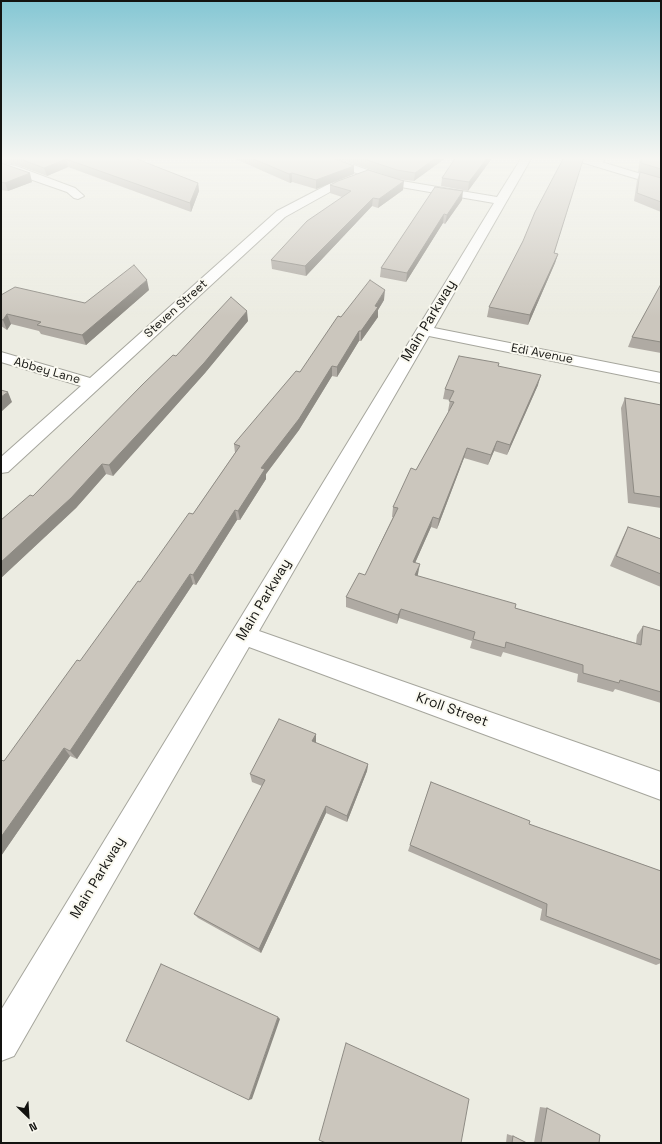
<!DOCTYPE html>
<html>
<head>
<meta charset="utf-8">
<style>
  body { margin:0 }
  #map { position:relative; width:662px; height:1144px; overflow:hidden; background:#ecece2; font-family:"Space Grotesk",sans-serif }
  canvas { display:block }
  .frame { position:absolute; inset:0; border:2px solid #131310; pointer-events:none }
  .north { position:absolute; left:8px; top:1096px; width:40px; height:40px; -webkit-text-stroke:3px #faf9f0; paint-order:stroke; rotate:155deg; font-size:11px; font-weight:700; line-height:16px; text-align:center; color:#131310 }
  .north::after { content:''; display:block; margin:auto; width:14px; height:18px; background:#131310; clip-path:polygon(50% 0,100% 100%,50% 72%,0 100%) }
</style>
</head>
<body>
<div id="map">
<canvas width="662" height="1144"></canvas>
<div class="frame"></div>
<div class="north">N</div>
</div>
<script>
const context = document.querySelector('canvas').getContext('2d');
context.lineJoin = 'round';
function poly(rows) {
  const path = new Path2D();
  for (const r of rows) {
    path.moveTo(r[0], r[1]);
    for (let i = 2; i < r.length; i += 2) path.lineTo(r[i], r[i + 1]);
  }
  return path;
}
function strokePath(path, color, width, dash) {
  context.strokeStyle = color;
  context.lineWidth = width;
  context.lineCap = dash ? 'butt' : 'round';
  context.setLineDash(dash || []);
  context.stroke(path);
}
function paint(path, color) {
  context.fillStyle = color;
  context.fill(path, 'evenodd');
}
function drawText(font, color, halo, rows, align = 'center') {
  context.font = font + ' "Space Grotesk",sans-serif';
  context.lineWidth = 4;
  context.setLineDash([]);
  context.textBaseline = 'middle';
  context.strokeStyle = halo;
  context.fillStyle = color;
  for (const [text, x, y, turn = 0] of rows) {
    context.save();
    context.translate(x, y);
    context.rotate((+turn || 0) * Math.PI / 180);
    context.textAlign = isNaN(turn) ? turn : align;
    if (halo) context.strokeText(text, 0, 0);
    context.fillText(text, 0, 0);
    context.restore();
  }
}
const street = poly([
  [317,157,331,157,396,180,497,197,522,157,532,157,434,328,661,373,661,383,429,336,259,631,661,772,661,800,249,647,14,1056,1,1061,1,1010,494,203,389,185,318,159,317,157],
  [595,157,605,157,602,166,594,166,593,164,595,157],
  [1,163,16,166,75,188,84,196,78,199,74,198,67,192,1,169,1,163],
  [358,175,362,176,363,178,362,180,337,188,285,217,8,472,1,473,1,457,81,386,1,362,1,352,90,378,277,211,329,184,358,175]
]);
const secondary = poly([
  [570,157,585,157,661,180,661,186,571,159,570,157]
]);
const wall = poly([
  [1,157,132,157,198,183,199,191,191,212,68,167,47,176,17,165,1,162],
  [231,157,330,157,354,166,354,174,316,189,292,182,290,183],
  [335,157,447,157,414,181,396,179],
  [456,157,493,157,468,191,441,186,442,178],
  [640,157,661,157,661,212,634,201,637,180,640,172,638,172],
  [1,163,32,182,8,191,1,190],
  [330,185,403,190,378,208,372,206,306,276,272,269,271,260,342,197,330,193],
  [462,200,445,224,443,223,406,282,380,277,381,268],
  [523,241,555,254,558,254,555,263,528,325,487,317,489,307],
  [661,284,661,353,628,347,632,337],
  [149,290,86,345,41,334,39,331,11,324,7,330,1,326,1,295,85,303],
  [384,300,378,310,378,317,361,341,359,341,337,377,332,376,299,430,266,474,266,479,240,520,237,520,196,585,193,584,77,759,70,756,1,856,1,760,4,761,193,514,235,453,234,444,300,372,341,317],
  [248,321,205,373,113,476,106,474,76,508,1,578,1,520,33,496,176,356],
  [498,366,538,385,507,455,494,451,488,465,464,458,437,529,431,527,415,563,418,574,418,576,515,608,636,643,637,635,643,626,661,631,661,703,615,689,613,692,577,682,578,674,503,652,501,657,470,648,472,641,399,618,397,624,346,607,346,597,365,575,393,517,392,517,393,507,416,470,449,411,448,411,450,400,443,399,445,389],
  [625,398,661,405,661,508,628,503,621,408],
  [628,527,661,539,661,587,610,566,623,537],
  [316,734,316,743,368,764,367,771,347,822,326,813,261,953,198,918,194,914,262,786,252,782,250,774],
  [431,782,529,824,661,871,661,963,656,965,540,920,542,909,408,851],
  [540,1107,547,1108,599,1143,534,1143],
  [507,1134,513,1136,527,1143,506,1143]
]);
const shadedWall = poly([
  [437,157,447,157,414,181,415,173],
  [488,157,493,157,468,191,469,182],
  [66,159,68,167,47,176,44,168],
  [354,166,354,174,316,189,316,180],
  [30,173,32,182,8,191,5,183],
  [292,173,292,182,290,183,289,174],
  [404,181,403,190,378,208,379,199],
  [198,183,199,191,191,212,190,203],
  [463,191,462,200,445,224,447,215],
  [373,198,372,206,306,276,305,266],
  [444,214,443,223,406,282,407,273],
  [558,254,555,263,528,325,530,315],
  [147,280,149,290,86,345,82,335],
  [385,290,384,300,378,310,378,317,361,341,361,331,375,306],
  [247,311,248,321,205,373,113,476,109,465],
  [7,314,11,324,7,330,3,320],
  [359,331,359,341,337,377,337,367],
  [332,366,332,376,299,430,266,474,266,479,240,520,238,511,261,468],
  [541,375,538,385,507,455,510,445],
  [8,392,12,402,1,412,1,397],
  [497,441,494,451,488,465,491,455],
  [467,448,464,458,437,529,439,519],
  [102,464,106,474,76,508,1,578,1,562],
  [235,510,237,520,196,585,193,575],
  [433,517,431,527,411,572,413,562],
  [420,564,418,574,414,585,415,575],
  [190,574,193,584,77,759,70,751],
  [401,609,399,618,397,624,398,615],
  [316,734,316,742,313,749,312,741],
  [64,748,70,756,1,856,1,837],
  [368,764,367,771,347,822,347,816],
  [326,806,326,813,261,953,259,949],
  [278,1017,280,1019,252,1099,249,1100]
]);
const building = poly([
  [15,157,132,157,198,183,190,203,66,159,44,168,15,157],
  [249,157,330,157,354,166,316,180,292,173,289,174,249,157],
  [358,157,437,157,415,173,397,170,358,157],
  [456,157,488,157,469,182,442,178,456,157],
  [564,157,584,157,554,253,558,254,530,315,489,307,523,241,535,212,564,157],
  [642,157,661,157,661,169,641,163,642,157],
  [1,163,30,173,5,183,1,182,1,163],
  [368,170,404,181,379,199,373,198,305,266,271,260,307,221,351,191,330,185,338,181,368,170],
  [640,172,661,178,661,202,637,193,640,172],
  [435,187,463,191,447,215,444,214,407,273,381,268,435,187],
  [134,265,147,280,82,335,37,325,41,322,7,314,3,320,1,319,1,295,15,287,85,303,134,265],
  [370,280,385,290,375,306,378,307,361,331,359,331,337,367,332,366,299,419,261,468,265,469,238,511,235,510,193,575,190,574,70,751,64,748,1,837,1,760,4,761,77,660,80,661,138,581,140,582,189,513,193,514,240,446,234,444,296,371,300,372,338,316,341,317,370,280],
  [661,284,661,342,632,337,661,284],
  [231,297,247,311,204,363,109,465,102,464,71,498,1,562,1,520,30,495,33,496,143,384,173,355,176,356,231,297],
  [459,356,499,363,498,366,541,375,510,445,497,441,491,455,467,448,439,519,433,517,413,562,420,564,415,575,516,604,515,608,641,645,643,626,661,631,661,692,620,680,619,683,583,673,583,665,506,642,505,648,473,639,475,632,401,609,398,615,346,597,359,573,365,575,398,508,393,507,411,468,416,470,454,402,449,401,454,391,445,389,459,356],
  [1,390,8,392,1,397,1,390],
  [625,398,661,405,661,497,634,493,625,398],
  [628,527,661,539,661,574,616,556,628,527],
  [279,719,316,734,312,741,368,764,347,816,326,806,259,949,194,914,265,780,250,774,279,719],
  [431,782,530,821,529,824,661,871,661,960,546,916,547,904,410,845,431,782],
  [161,964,278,1017,249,1100,126,1041,161,964],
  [346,1043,469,1099,461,1143,326,1143,319,1140,346,1043],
  [547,1108,600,1135,599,1143,541,1143,547,1108],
  [513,1136,527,1143,512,1143,513,1136]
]);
const farStreetnames = [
  ["Steven Street",176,309,-42],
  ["Edi Avenue",542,354,11],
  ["Abbey Lane",47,371,16]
];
const streetNames = [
  ["Main Parkway",429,321,-59],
  ["Main Parkway",264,600,-59],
  ["Kroll Street",452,710,20],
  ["Main Parkway",98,878,-59]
];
strokePath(street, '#a6a69d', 2);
strokePath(secondary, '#a6a69d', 2);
paint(street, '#fff');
paint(secondary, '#fff');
paint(wall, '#afaaa3');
paint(shadedWall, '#8e8b84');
paint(building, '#cbc6bd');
strokePath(building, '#8e8b84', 1);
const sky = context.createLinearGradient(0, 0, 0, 317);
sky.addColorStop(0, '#85c7d4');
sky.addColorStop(0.5, '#f6f6f2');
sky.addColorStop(1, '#f6f6f200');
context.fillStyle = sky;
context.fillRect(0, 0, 662, 317);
drawText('12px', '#131310', '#faf9f0', farStreetnames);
drawText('14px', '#131310', '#faf9f0', streetNames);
</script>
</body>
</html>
